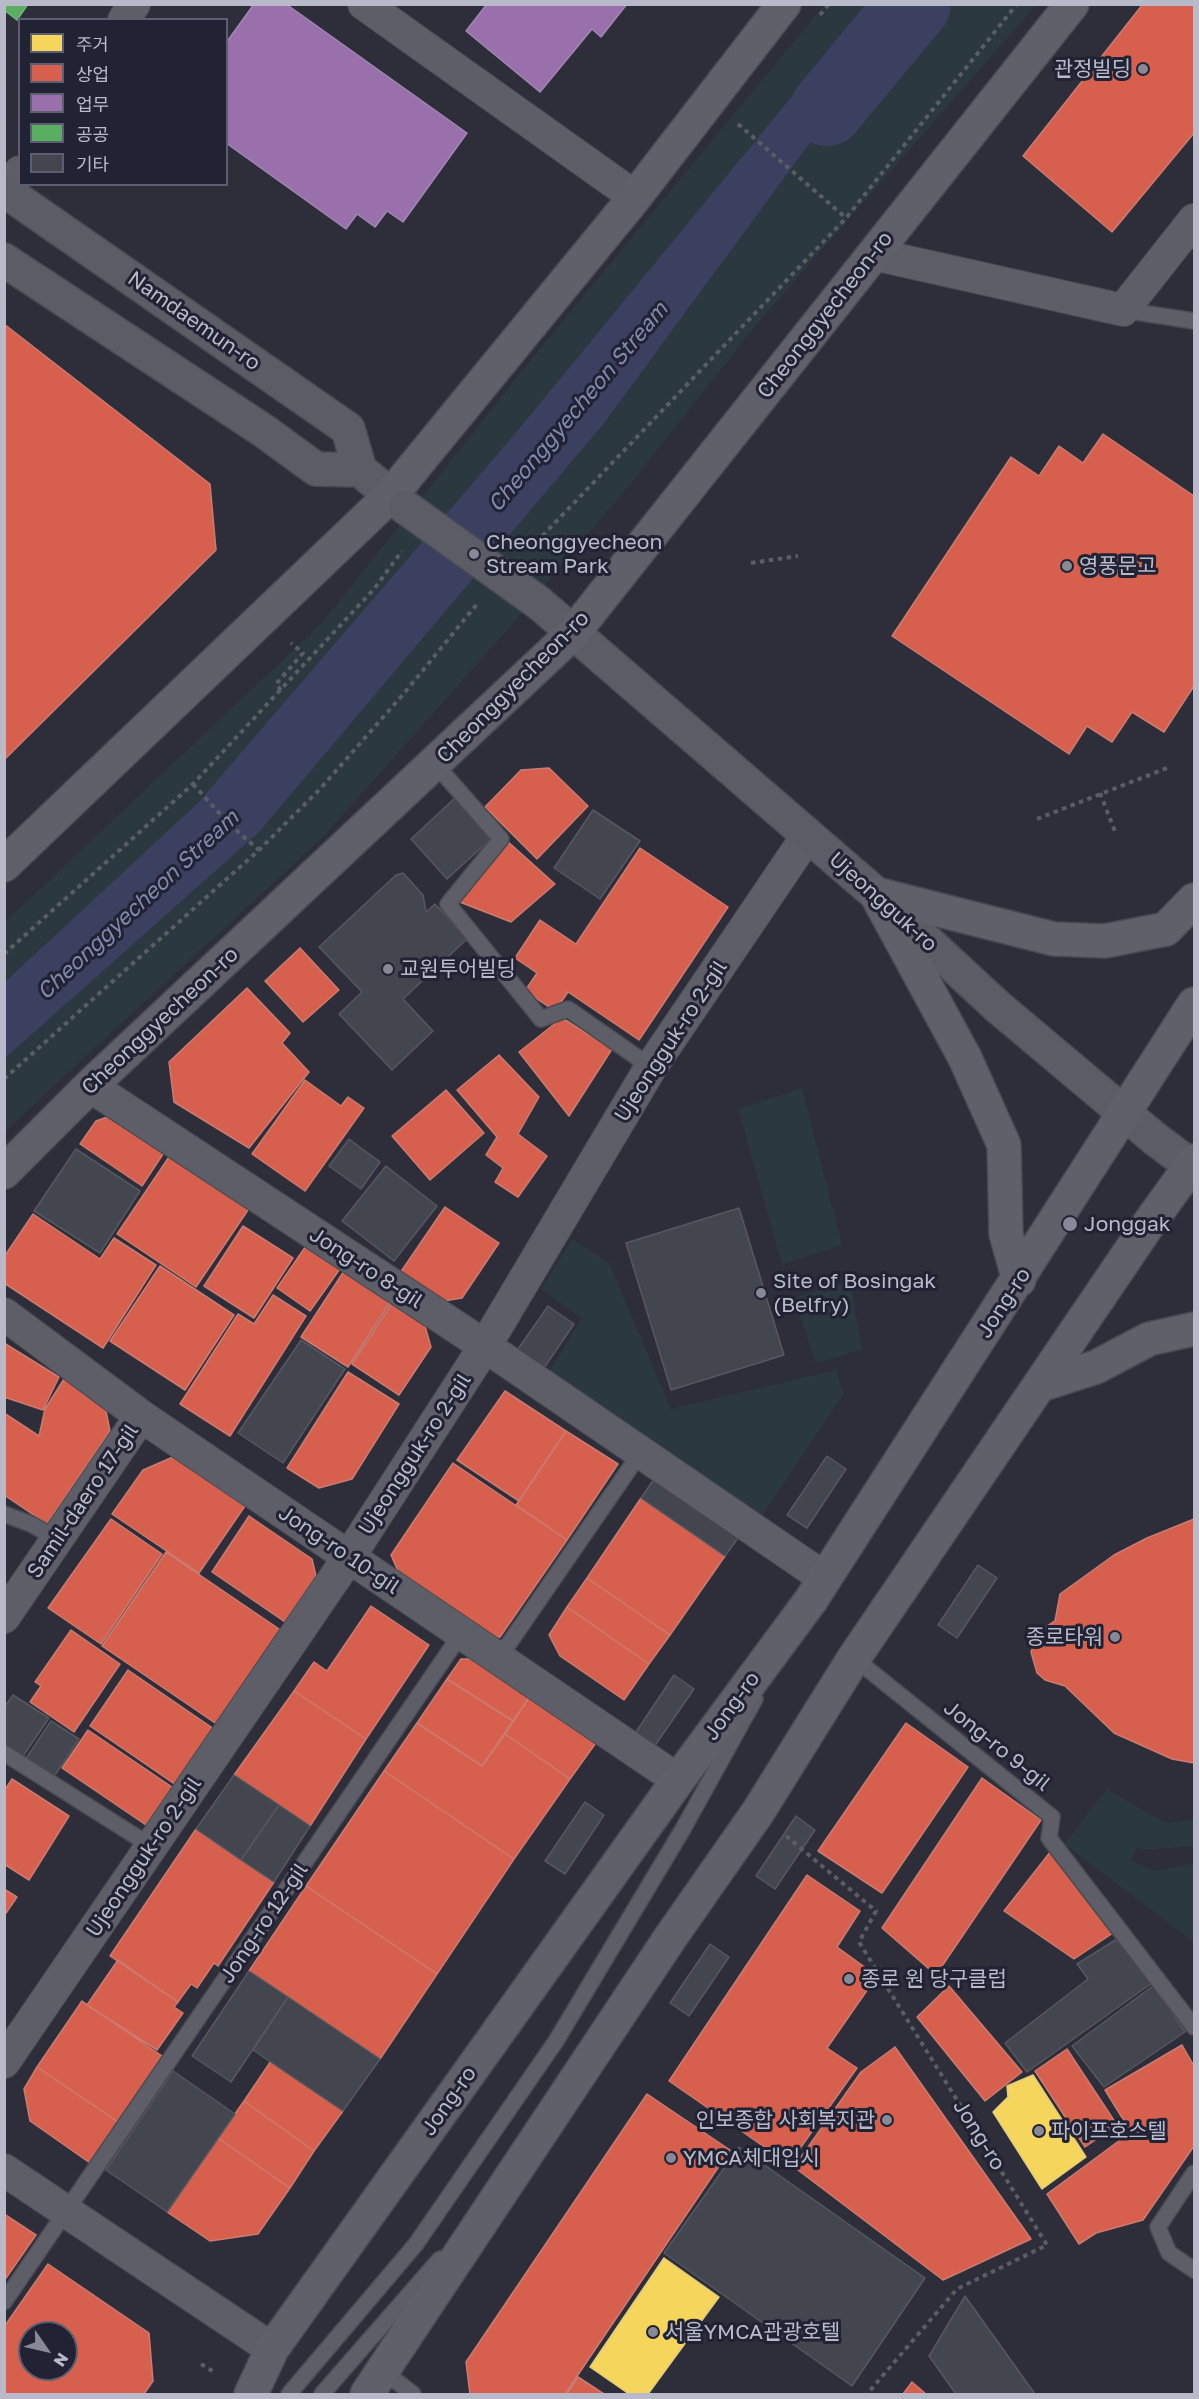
<!DOCTYPE html>
<html>
<head>
<meta charset="utf-8">
<style>
  body { margin:0 }
  #map { position:relative; width:1199px; height:2399px; overflow:hidden; background:#2d2e39; font-family:"Golos Text","Noto Sans KR",sans-serif }
  canvas { display:block }
  .frame { position:absolute; inset:0; border:6px solid #b8bac9; pointer-events:none }
  .legend { position:absolute; left:18px; top:18px; width:210px; height:168px; box-sizing:border-box; background:#212334; border:2px solid #5d5f70; margin:0; padding:8px 10px; list-style:none; font-size:18px; color:#b8bac9 }
  .legend li { display:flex; align-items:center; gap:12px; height:30px }
  .legend b { width:30px; border:2px solid #5d5f70 }
  .north { position:absolute; left:18px; top:2321px; width:60px; height:60px; box-sizing:border-box; background:#212334; border:2px solid #5d5f70; border-radius:50%; rotate:124deg; font-size:16px; font-weight:700; line-height:24px; text-align:center; color:#b8bac9 }
  .north::after { content:''; display:block; margin:auto; width:21px; height:27px; background:#878997; clip-path:polygon(50% 0,100% 100%,50% 72%,0 100%) }
</style>
</head>
<body>
<div id="map">
<canvas width="1199" height="2399"></canvas>
<div class="frame"></div>
<ul class="legend">
<li><b style="height:16px;background:#f6d55c"></b>주거</li>
<li><b style="height:16px;background:#d6604d"></b>상업</li>
<li><b style="height:16px;background:#9970ab"></b>업무</li>
<li><b style="height:16px;background:#5aae61"></b>공공</li>
<li><b style="height:16px;background:#44464f"></b>기타</li>
</ul>
<div class="north">N</div>
</div>
<script>
const context = document.querySelector('canvas').getContext('2d');
context.lineJoin = 'round';
function paint(path, color) {
  context.fillStyle = color;
  context.fill(path, 'evenodd');
}
function poly(rows) {
  const path = new Path2D();
  for (const r of rows) {
    path.moveTo(r[0], r[1]);
    for (let i = 2; i < r.length; i += 2) path.lineTo(r[i], r[i + 1]);
  }
  return path;
}
function strokePath(path, color, width, dash) {
  context.strokeStyle = color;
  context.lineWidth = width;
  context.lineCap = dash ? 'butt' : 'round';
  context.setLineDash(dash || []);
  context.stroke(path);
}
function drawText(font, color, halo, rows, align = 'center') {
  context.font = font + ' "Golos Text","Noto Sans KR",sans-serif';
  context.lineWidth = 6;
  context.setLineDash([]);
  context.textBaseline = 'middle';
  context.strokeStyle = halo;
  context.fillStyle = color;
  for (const [text, x, y, turn = 0] of rows) {
    context.save();
    context.translate(x, y);
    context.rotate((+turn || 0) * Math.PI / 180);
    context.textAlign = isNaN(turn) ? turn : align;
    if (halo) context.strokeText(text, 0, 0);
    context.fillText(text, 0, 0);
    context.restore();
  }
}
const green = poly([
  [824,5,1036,5,755,326,628,487,500,638,324,836,5,1131,5,922,323,622,534,356],
  [802,1088,842,1245,782,1264,738,1109],
  [572,1239,609,1263,671,1409,836,1370,844,1393,759,1520,548,1373,582,1318,541,1289],
  [850,1281,862,1350,816,1363,794,1298],
  [1107,1789,1165,1823,1194,1820,1194,1846,1145,1850,1136,1848,1132,1861,1156,1871,1194,1863,1194,1942,1064,1844]
]);
const water = poly([
  [867,5,911,5,604,423,259,832,5,1058,5,982,197,804,509,441]
]);
const homes = poly([
  [1033,2075,1086,2157,1042,2189,993,2112,1008,2097,1007,2086,1033,2075],
  [664,2258,719,2297,648,2394,629,2394,590,2367,664,2258]
]);
const shops = poly([
  [1143,4,1194,4,1194,133,1112,232,1023,156,1143,4],
  [4,324,210,484,216,550,4,760,4,324],
  [1103,434,1194,496,1194,686,1164,732,1132,712,1112,742,1087,726,1069,754,892,636,1011,457,1039,476,1059,446,1083,463,1103,434],
  [549,768,588,806,537,859,485,807,521,770,549,768],
  [506,840,555,884,511,922,452,899,506,840],
  [640,848,728,907,639,1040,568,992,555,1011,525,991,537,973,515,958,540,920,576,944,640,848],
  [300,948,339,990,303,1022,265,981,300,948],
  [247,988,290,1033,282,1043,309,1072,249,1148,174,1102,169,1062,247,988],
  [562,1018,612,1049,569,1116,519,1052,562,1018],
  [499,1055,539,1097,518,1134,547,1156,518,1197,495,1182,503,1168,486,1155,497,1137,457,1090,499,1055],
  [305,1080,341,1106,348,1097,364,1108,305,1191,252,1154,305,1080],
  [446,1090,484,1133,430,1180,392,1136,446,1090],
  [113,1115,165,1151,142,1186,80,1144,96,1121,113,1115],
  [171,1154,250,1207,196,1287,117,1234,171,1154],
  [445,1207,499,1243,462,1298,437,1302,398,1276,445,1207],
  [33,1214,100,1259,114,1238,156,1265,103,1348,4,1283,4,1257,33,1214],
  [243,1226,293,1258,254,1318,204,1286,243,1226],
  [308,1243,342,1266,310,1311,277,1288,308,1243],
  [160,1266,234,1315,185,1390,110,1341,160,1266],
  [346,1268,393,1298,348,1367,301,1337,346,1268],
  [273,1295,306,1316,230,1436,180,1404,238,1314,254,1324,273,1295],
  [394,1300,423,1319,431,1347,399,1395,352,1364,394,1300],
  [4,1343,59,1377,43,1410,4,1397,4,1343],
  [348,1372,399,1404,352,1479,319,1488,287,1468,348,1372],
  [64,1379,105,1406,110,1431,47,1524,4,1495,4,1413,39,1436,45,1409,64,1379],
  [505,1391,566,1431,519,1501,457,1460,505,1391],
  [566,1431,618,1464,567,1540,516,1505,566,1431],
  [173,1457,245,1506,199,1573,112,1514,143,1470,173,1457],
  [453,1463,567,1540,500,1637,485,1636,398,1571,391,1555,453,1463],
  [641,1498,725,1556,670,1635,587,1578,641,1498],
  [249,1516,312,1559,316,1576,285,1622,212,1572,249,1516],
  [111,1519,162,1554,101,1644,48,1608,111,1519],
  [1194,1519,1194,1763,1172,1759,1114,1733,1065,1686,1045,1680,1037,1673,1031,1652,1038,1632,1055,1621,1060,1594,1114,1555,1147,1538,1194,1519],
  [166,1552,282,1631,218,1725,102,1646,166,1552],
  [587,1578,670,1635,649,1664,567,1607,587,1578],
  [371,1606,429,1645,366,1739,294,1691,314,1662,327,1671,371,1606],
  [567,1607,649,1664,624,1700,560,1656,549,1635,567,1607],
  [71,1630,120,1664,74,1732,30,1702,41,1686,35,1682,71,1630],
  [461,1659,474,1659,530,1696,513,1721,447,1679,461,1659],
  [128,1670,214,1729,176,1785,90,1726,128,1670],
  [447,1679,513,1721,482,1766,417,1723,447,1679],
  [294,1691,366,1739,310,1826,234,1775,294,1691],
  [530,1696,598,1740,570,1779,505,1734,530,1696],
  [417,1723,482,1766,505,1734,570,1779,514,1859,384,1771,417,1723],
  [906,1723,968,1767,882,1893,818,1851,906,1723],
  [88,1730,172,1787,146,1825,62,1768,88,1730],
  [384,1771,514,1859,437,1974,306,1886,384,1771],
  [982,1778,1041,1820,936,1975,882,1928,982,1778],
  [12,1779,69,1816,29,1880,4,1864,4,1791,12,1779],
  [196,1829,274,1882,218,1966,214,1963,197,1988,191,1984,178,2002,110,1956,196,1829],
  [1051,1851,1116,1931,1074,1959,1004,1911,1051,1851],
  [807,1875,860,1911,837,1947,877,1976,827,2048,857,2068,789,2164,669,2081,807,1875],
  [306,1886,437,1974,380,2059,249,1971,306,1886],
  [4,1889,17,1897,4,1916,4,1889],
  [118,1960,178,2002,174,2007,183,2013,157,2050,87,2005,118,1960],
  [949,1986,1022,2072,985,2101,917,2017,949,1986],
  [82,2001,162,2056,118,2122,37,2067,82,2001],
  [1182,2045,1194,2066,1194,2146,1143,2220,1096,2233,1079,2244,1047,2194,1131,2132,1105,2090,1182,2045],
  [895,2047,1031,2239,943,2280,794,2167,861,2072,895,2047],
  [1067,2049,1117,2125,1085,2147,1035,2071,1067,2049],
  [271,2061,343,2111,314,2151,244,2101,271,2061],
  [37,2067,118,2122,90,2163,30,2121,24,2089,37,2067],
  [647,2094,730,2150,565,2394,470,2394,466,2362,647,2094],
  [244,2101,314,2151,290,2188,218,2138,244,2101],
  [218,2138,290,2188,258,2234,210,2241,167,2212,218,2138],
  [4,2214,36,2235,4,2281,4,2214],
  [48,2264,149,2333,153,2381,144,2394,4,2394,4,2327,48,2264],
  [30,2333,66,2333,66,2369,30,2369,30,2333],
  [578,2377,604,2394,567,2394,578,2377],
  [912,2382,926,2394,903,2394,912,2382]
]);
const offices = poly([
  [254,4,286,4,467,133,403,222,387,211,375,227,357,214,346,229,226,143,226,43,254,4],
  [627,4,601,37,592,29,540,92,466,31,487,4,627,4]
]);
const public = poly([
  [4,4,28,4,17,20,4,10,4,4]
]);
const river = poly([
  [827,109,914,4]
]);
const building = poly([
  [455,798,492,838,447,879,411,839,455,798],
  [593,810,640,841,600,899,554,868,593,810],
  [403,873,423,895,426,912,435,904,467,939,403,999,433,1031,392,1070,339,1014,362,992,319,947,396,875,403,873],
  [349,1139,380,1162,361,1189,329,1166,349,1139],
  [76,1149,140,1191,100,1253,34,1211,76,1149],
  [386,1166,437,1206,394,1261,342,1221,386,1166],
  [739,1208,784,1355,671,1390,626,1243,739,1208],
  [548,1306,574,1324,544,1368,518,1349,548,1306],
  [301,1340,345,1369,283,1463,238,1433,301,1340],
  [827,1456,846,1469,807,1528,787,1515,827,1456],
  [667,1479,743,1531,725,1556,641,1498,652,1482,667,1479],
  [978,1565,997,1578,957,1638,938,1625,978,1565],
  [674,1675,694,1689,654,1747,634,1735,674,1675],
  [13,1695,49,1718,21,1759,4,1747,4,1708,13,1695],
  [51,1721,79,1739,53,1778,25,1760,51,1721],
  [234,1775,279,1805,241,1860,196,1829,234,1775],
  [585,1802,604,1815,565,1874,545,1861,585,1802],
  [279,1805,310,1826,274,1882,241,1860,279,1805],
  [796,1816,815,1830,775,1889,756,1876,796,1816],
  [1120,1937,1152,1983,1027,2072,1005,2043,1088,1979,1077,1964,1120,1937],
  [710,1944,729,1957,689,2016,670,2003,710,1944],
  [249,1971,288,1997,231,2082,192,2056,249,1971],
  [1154,1985,1185,2032,1104,2087,1072,2046,1154,1985],
  [288,1997,380,2059,343,2111,253,2050,288,1997],
  [173,2071,235,2114,167,2212,106,2170,173,2071],
  [739,2147,925,2278,852,2386,664,2253,739,2147],
  [965,2296,1035,2394,956,2394,929,2356,965,2296]
]);
const path = poly([
  [820,15,829,4],
  [738,124,846,218],
  [530,549,846,218,1017,4],
  [751,563,798,556],
  [281,690,276,684,303,653,291,643],
  [193,784,230,825,259,850],
  [1100,793,1116,834],
  [1037,819,1167,768],
  [4,954,193,784,374,589,402,551],
  [4,1079,259,850,321,788,406,691,477,604],
  [786,1836,876,1911,859,1942,1047,2245,957,2289,867,2394],
  [201,2364,214,2372]
]);
const service = poly([
  [1123,310,1194,321],
  [436,765,501,839,448,904,541,1019,568,1009,651,1067],
  [4,1514,31,1524,57,1539],
  [499,1658,641,1452],
  [854,1658,1052,1817,1049,1838,1194,2027],
  [4,1753,151,1846],
  [1194,2173,1158,2227,1169,2253,1194,2270],
  [4,2302,461,1634],
  [383,2371,413,2394],
  [289,2394,416,2244,556,2041,683,1829,755,1699],
  [322,2394,440,2259]
]);
const minor = poly([
  [364,4,635,197],
  [124,20,134,4],
  [6,191,20,172],
  [873,254,1123,310,1194,220],
  [90,1086,485,1346,823,1577],
  [4,1314,141,1416,678,1780],
  [4,1617,141,1416],
  [4,2062,349,1557,485,1346,651,1067,808,835],
  [4,2170,272,2349]
]);
const secondary = poly([
  [4,190,348,429,360,470,405,507],
  [4,260,264,431,316,469,360,470],
  [539,603,876,894,998,1007,1154,1138,1194,1168]
]);
const primary = poly([
  [4,865,391,495,635,197,784,4],
  [876,894,965,1058,1004,1145,1006,1234,1019,1280],
  [876,894,1054,939,1105,941,1166,929,1194,900],
  [4,1172,90,1086,574,632,1072,4],
  [1043,1384,1096,1367,1149,1339,1194,1329],
  [251,2394,272,2349,678,1780,811,1600,1194,1004],
  [367,2394,670,1938,758,1812,854,1658,1148,1225,1194,1161]
]);
const secondaryBridge = poly([
  [405,507,539,603]
]);
const markers = [
  [1143,69,6,"#878997"],
  [474,554,6,"#878997"],
  [1067,566,6,"#878997"],
  [388,969,6,"#878997"],
  [1070,1224,8,"#878997"],
  [761,1293,6,"#878997"],
  [1115,1637,6,"#878997"],
  [849,1979,6,"#878997"],
  [887,2120,6,"#878997"],
  [1039,2131,6,"#878997"],
  [671,2158,6,"#878997"],
  [653,2332,6,"#878997"]
];
const poiNames = [
  ["관정빌딩",1131,69,"right"],
  ["Cheonggyecheon",486,542],
  ["Stream Park",486,566],
  ["영풍문고",1079,566],
  ["교원투어빌딩",400,969],
  ["Jonggak",1084,1224],
  ["Site of Bosingak",773,1281],
  ["(Belfry)",773,1305],
  ["종로타워",1103,1637,"right"],
  ["종로 원 당구클럽",861,1979],
  ["인보종합 사회복지관",875,2120,"right"],
  ["파이프호스텔",1051,2131],
  ["YMCA체대입시",683,2158],
  ["서울YMCA관광호텔",665,2332]
];
const streetNames = [
  ["Cheonggyecheon-ro",825,315,-52],
  ["Namdaemun-ro",194,321,35],
  ["Cheonggyecheon-ro",513,687,-45],
  ["Ujeongguk-ro",883,902,42],
  ["Cheonggyecheon-ro",160,1021,-43],
  ["Ujeongguk-ro 2-gil",671,1041,-57],
  ["Jong-ro 8-gil",366,1268,33],
  ["Jong-ro",1004,1303,-57],
  ["Ujeongguk-ro 2-gil",415,1454,-57],
  ["Samil-daero 17-gil",83,1501,-56],
  ["Jong-ro 10-gil",339,1550,34],
  ["Jong-ro",732,1706,-54],
  ["Jong-ro 9-gil",997,1746,39],
  ["Ujeongguk-ro 2-gil",144,1857,-56],
  ["Jong-ro 12-gil",264,1923,-56],
  ["Jong-ro",449,2101,-55],
  ["Jong-ro",979,2135,58]
];
const waterNames = [
  ["Cheonggyecheon Stream",578,407,-50],
  ["Cheonggyecheon Stream",138,905,-43]
];
paint(green, '#2b3840');
paint(water, '#3c4060');
paint(homes, '#f6d55c');
strokePath(homes, '#e3cd7d', 1.5);
paint(shops, '#d6604d');
strokePath(shops, '#cd7b72', 1.5);
paint(offices, '#9970ab');
strokePath(offices, '#a286b4', 1.5);
paint(public, '#5aae61');
strokePath(public, '#76b280', 1.5);
strokePath(river, '#3c4060', 74);
paint(building, '#44464f');
strokePath(building, '#555761', 1.5);
strokePath(service, '#494a52', 18);
strokePath(minor, '#494a52', 34);
strokePath(secondary, '#494a52', 36);
strokePath(primary, '#484953', 36);
strokePath(path, '#5b5d65', 4, [4.5, 4.5]);
strokePath(service, '#5d5e68', 15);
strokePath(minor, '#5d5e68', 32);
strokePath(secondary, '#5c5c66', 33);
strokePath(primary, '#5f6069', 33);
strokePath(secondaryBridge, '#494a52', 36, []);
strokePath(secondaryBridge, '#5c5c66', 33);
for (const [x, y, r, color] of markers) {
  const dot = new Path2D();
  dot.arc(x, y, r, 0, 2 * Math.PI);
  context.fillStyle = color;
  context.fill(dot);
  strokePath(dot, '#212334', 2);
}
drawText('21px', '#b8bac9', '#212334', poiNames, 'left');
drawText('21px', '#b8bac9', '#212334', streetNames);
drawText('italic 22px', '#8388ae', '#212334', waterNames);
</script>
</body>
</html>
